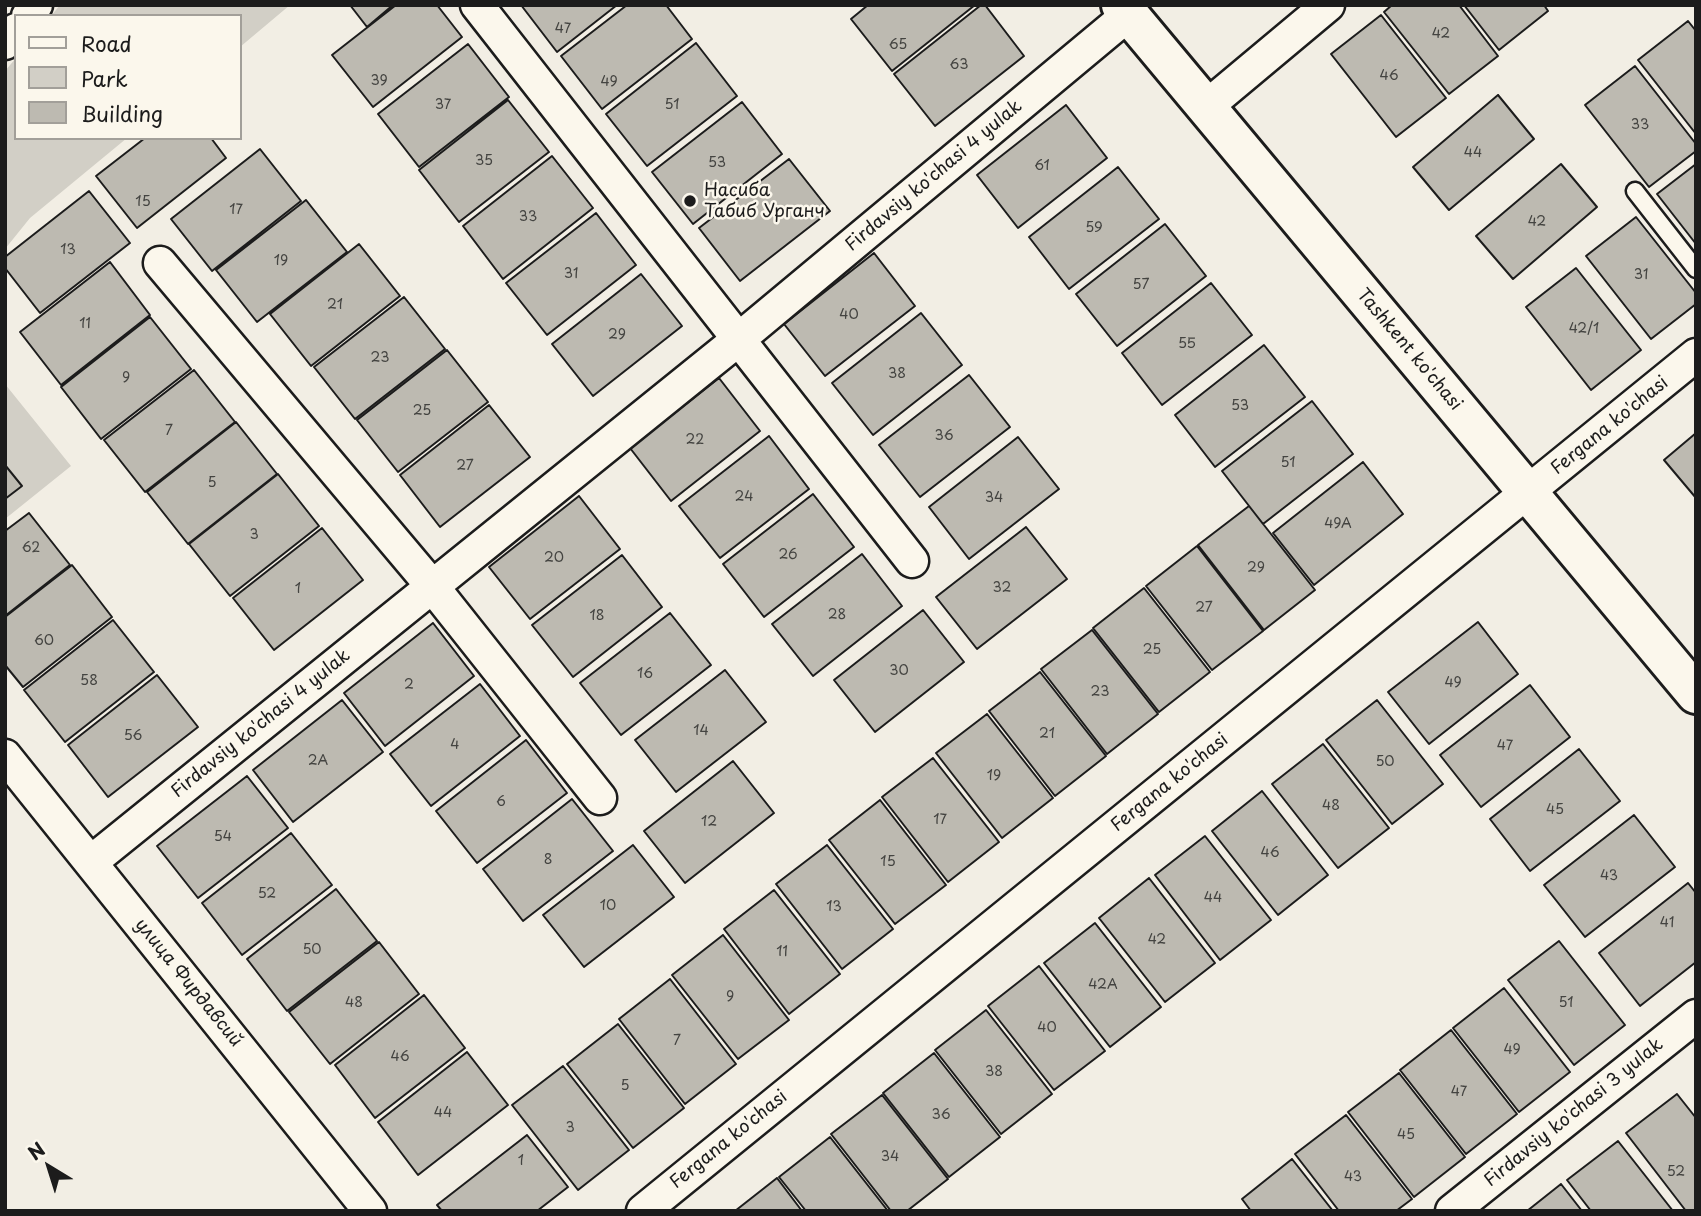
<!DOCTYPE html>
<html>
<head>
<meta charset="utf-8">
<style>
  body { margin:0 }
  #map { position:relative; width:1701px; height:1216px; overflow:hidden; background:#f2eee4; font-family:"Playpen Sans",sans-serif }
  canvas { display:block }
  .frame { position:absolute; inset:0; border:7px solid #1c1c1c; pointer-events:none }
  .legend { position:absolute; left:14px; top:14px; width:228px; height:126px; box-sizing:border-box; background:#fbf7ec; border:2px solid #a29f99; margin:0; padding:9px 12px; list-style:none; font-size:21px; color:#1c1c1c }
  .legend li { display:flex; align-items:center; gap:14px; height:35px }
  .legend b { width:35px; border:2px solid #a29f99 }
  .north { position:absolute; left:14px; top:1132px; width:70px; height:70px; -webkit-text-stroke:5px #fbf7ec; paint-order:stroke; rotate:322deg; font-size:19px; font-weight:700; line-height:28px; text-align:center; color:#1c1c1c }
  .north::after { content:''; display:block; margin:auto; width:24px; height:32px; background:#1c1c1c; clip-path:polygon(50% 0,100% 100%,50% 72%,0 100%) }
</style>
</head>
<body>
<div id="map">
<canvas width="1701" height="1216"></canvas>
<div class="frame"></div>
<ul class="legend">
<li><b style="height:9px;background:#fbf7ec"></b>Road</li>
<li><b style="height:19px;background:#d2cfc6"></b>Park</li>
<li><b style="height:19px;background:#bdbab1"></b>Building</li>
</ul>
<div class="north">N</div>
</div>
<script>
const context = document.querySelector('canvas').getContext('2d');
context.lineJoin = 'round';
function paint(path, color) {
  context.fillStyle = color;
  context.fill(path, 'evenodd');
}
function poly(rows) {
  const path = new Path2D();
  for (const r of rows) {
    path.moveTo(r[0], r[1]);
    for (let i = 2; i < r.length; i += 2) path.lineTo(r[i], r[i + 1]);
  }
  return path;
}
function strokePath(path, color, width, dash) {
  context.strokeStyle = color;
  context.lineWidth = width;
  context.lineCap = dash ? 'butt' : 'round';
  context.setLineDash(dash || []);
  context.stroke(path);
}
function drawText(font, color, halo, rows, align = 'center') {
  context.font = font + ' "Playpen Sans",sans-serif';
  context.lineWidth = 5;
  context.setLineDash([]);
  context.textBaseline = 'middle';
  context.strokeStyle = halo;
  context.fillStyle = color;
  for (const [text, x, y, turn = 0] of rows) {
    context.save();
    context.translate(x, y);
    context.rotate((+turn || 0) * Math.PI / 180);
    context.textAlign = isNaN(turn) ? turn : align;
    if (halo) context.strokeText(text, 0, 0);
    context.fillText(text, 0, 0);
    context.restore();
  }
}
const green = poly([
  [60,5,290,5,240,47,240,16,51,16],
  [16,58,16,138,127,138,30,218,5,249,5,71],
  [5,384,71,466,5,519]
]);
const building = poly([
  [350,5,393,5,367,27,350,5],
  [396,5,437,5,462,37,373,107,332,55,396,5],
  [521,5,617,5,557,52,521,5],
  [627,5,666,5,692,39,602,109,561,56,627,5],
  [868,5,975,5,892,71,851,19,868,5],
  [981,5,985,5,1024,56,935,126,894,74,981,5],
  [1392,5,1459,5,1498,56,1449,94,1384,12,1392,5],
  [1464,5,1544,5,1548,11,1499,50,1464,5],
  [1381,15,1446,98,1396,137,1331,54,1381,15],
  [1688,21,1696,31,1696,134,1638,60,1688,21],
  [696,43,737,96,647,166,606,114,696,43],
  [468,44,509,97,419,167,378,114,468,44],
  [1635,66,1696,144,1696,151,1649,187,1585,105,1635,66],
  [1498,95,1534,139,1449,210,1413,167,1498,95],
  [508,100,549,152,459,222,419,170,508,100],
  [742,102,782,154,693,224,652,172,742,102],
  [1066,105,1107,158,1018,228,977,175,1066,105],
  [145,138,211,138,226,158,137,228,96,176,145,138],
  [260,149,301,201,212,271,171,219,260,149],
  [552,156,593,208,503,279,463,226,552,156],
  [789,159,830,211,740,281,699,228,789,159],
  [1561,164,1597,207,1513,279,1476,236,1561,164],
  [1696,164,1696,244,1657,194,1696,164],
  [1118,167,1159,219,1069,289,1029,237,1118,167],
  [89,191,130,243,40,313,5,268,5,257,89,191],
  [306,200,347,252,257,322,216,270,306,200],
  [596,213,636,265,547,335,506,283,596,213],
  [1636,217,1696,293,1696,304,1651,339,1586,256,1636,217],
  [1165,224,1206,276,1117,346,1076,294,1165,224],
  [359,244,400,296,311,366,270,314,359,244],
  [874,253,915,306,825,376,784,324,874,253],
  [110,262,150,315,61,385,20,332,110,262],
  [1576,268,1641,350,1591,390,1526,307,1576,268],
  [641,274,682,326,593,396,552,344,641,274],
  [1211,283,1252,335,1162,405,1122,353,1211,283],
  [404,297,445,349,355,419,314,367,404,297],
  [921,313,962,365,873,435,832,383,921,313],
  [150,317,191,369,101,439,61,387,150,317],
  [1264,345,1305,397,1215,467,1175,415,1264,345],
  [447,350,488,402,398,472,357,420,447,350],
  [194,370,235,422,145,492,104,440,194,370],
  [969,375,1010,427,920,497,879,445,969,375],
  [719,378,760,431,671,501,630,448,719,378],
  [1312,401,1353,454,1263,524,1222,471,1312,401],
  [489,405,530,457,440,527,400,475,489,405],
  [236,422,277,474,188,544,147,492,236,422],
  [1696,433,1696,498,1664,460,1696,433],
  [769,436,809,489,720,558,679,506,769,436],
  [1018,437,1059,489,969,559,929,507,1018,437],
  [1363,462,1403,514,1314,585,1273,533,1363,462],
  [5,465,22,486,5,499,5,465],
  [278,474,319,526,230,596,189,544,278,474],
  [813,494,854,547,764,617,723,564,813,494],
  [579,496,620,549,530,619,489,567,579,496],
  [1249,506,1315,590,1264,630,1198,545,1249,506],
  [29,513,70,565,5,616,5,531,29,513],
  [1026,527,1067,579,977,649,936,597,1026,527],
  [322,528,363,580,274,650,233,598,322,528],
  [1197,546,1263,631,1212,670,1146,586,1197,546],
  [862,554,902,606,813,676,772,624,862,554],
  [622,555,662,607,573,677,532,625,622,555],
  [72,565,112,617,23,687,5,665,5,617,72,565],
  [1144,588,1210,672,1159,712,1093,628,1144,588],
  [923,610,964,662,875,732,834,680,923,610],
  [670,613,711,665,621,735,580,683,670,613],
  [113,620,154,672,65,742,24,690,113,620],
  [1478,622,1518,674,1429,744,1388,692,1478,622],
  [433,623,474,676,385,746,344,693,433,623],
  [1092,630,1158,714,1107,754,1041,669,1092,630],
  [725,670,766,722,676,792,635,740,725,670],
  [1040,672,1106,756,1055,796,989,711,1040,672],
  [157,675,198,727,108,797,68,745,157,675],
  [480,684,520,736,431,806,390,754,480,684],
  [1530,685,1570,737,1481,807,1440,755,1530,685],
  [342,700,383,752,293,822,253,770,342,700],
  [1377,700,1443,784,1392,824,1326,740,1377,700],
  [987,714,1053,798,1002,838,936,753,987,714],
  [526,740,567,793,477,863,436,811,526,740],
  [1323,744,1389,828,1338,868,1272,784,1323,744],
  [1579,749,1620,801,1530,871,1490,819,1579,749],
  [933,758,999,842,948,882,882,797,933,758],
  [733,761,774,813,685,883,644,831,733,761],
  [247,776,288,828,198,898,157,846,247,776],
  [1262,791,1328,875,1278,915,1212,831,1262,791],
  [572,799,613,851,523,921,483,869,572,799],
  [880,800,946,885,895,924,829,840,880,800],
  [1634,815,1675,867,1585,937,1544,885,1634,815],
  [291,833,332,885,242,955,202,903,291,833],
  [1205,836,1271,920,1220,960,1155,875,1205,836],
  [633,845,674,897,584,967,543,915,633,845],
  [827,845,893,929,842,969,776,884,827,845],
  [1149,878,1215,963,1165,1002,1099,918,1149,878],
  [1688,883,1696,893,1696,962,1640,1006,1599,953,1688,883],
  [336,889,377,941,287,1011,247,959,336,889],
  [774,890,840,974,789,1014,724,929,774,890],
  [1095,923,1161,1007,1110,1047,1044,963,1095,923],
  [723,935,789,1020,738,1059,672,975,723,935],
  [1559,941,1625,1025,1574,1065,1508,980,1559,941],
  [379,942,419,994,330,1064,289,1012,379,942],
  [1039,966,1105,1051,1054,1090,988,1006,1039,966],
  [670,979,736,1064,685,1104,619,1019,670,979],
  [1504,988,1570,1072,1519,1112,1453,1028,1504,988],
  [424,995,465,1048,375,1118,335,1065,424,995],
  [986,1010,1052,1094,1001,1134,935,1050,986,1010],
  [618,1024,684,1108,633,1148,567,1064,618,1024],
  [1451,1030,1517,1114,1466,1154,1400,1070,1451,1030],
  [467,1052,508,1105,418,1175,378,1122,467,1052],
  [934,1053,1000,1137,949,1177,883,1093,934,1053],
  [563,1066,629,1150,578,1190,512,1105,563,1066],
  [1399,1073,1465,1157,1414,1197,1348,1112,1399,1073],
  [1677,1094,1696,1118,1696,1211,1686,1211,1626,1133,1677,1094],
  [882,1095,948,1179,907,1211,891,1211,831,1134,882,1095],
  [1346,1115,1412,1199,1396,1211,1339,1211,1295,1154,1346,1115],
  [527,1135,568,1187,537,1211,442,1211,437,1205,527,1135],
  [830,1137,888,1211,806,1211,779,1177,830,1137],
  [1618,1141,1673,1211,1591,1211,1567,1180,1618,1141],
  [1292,1159,1333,1211,1251,1211,1242,1199,1292,1159],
  [777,1178,802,1211,735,1211,777,1178],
  [1561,1184,1582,1211,1527,1211,1561,1184]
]);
const lane = poly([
  [1635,191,1696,269]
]);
const street = poly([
  [477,5,912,561],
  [28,16,36,5],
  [5,43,16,30],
  [1206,107,1328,5],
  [160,263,432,586,600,798],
  [5,756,370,1211],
  [91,862,739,339,1129,14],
  [643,1211,1696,355],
  [1452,1211,1696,1016]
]);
const secondary = poly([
  [1121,5,1696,694]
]);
const markers = [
  [690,201,7,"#1c1c1c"]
];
const numberNames = [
  ["47",563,29],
  ["42",1441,34],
  ["65",898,45],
  ["63",959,65],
  ["46",1389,76],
  ["39",379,81],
  ["49",609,82],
  ["37",443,105],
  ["51",672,105],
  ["33",1640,125],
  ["44",1473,153],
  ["35",484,161],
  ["53",717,163],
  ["61",1042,166],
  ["15",143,202],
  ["17",236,210],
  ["33",528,217],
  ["42",1537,222],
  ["59",1094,228],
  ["13",68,250],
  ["19",281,261],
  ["31",571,274],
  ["31",1641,275],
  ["57",1141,285],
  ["21",335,305],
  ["40",849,315],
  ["11",85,324],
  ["42/1",1584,329],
  ["29",617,335],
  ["55",1187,344],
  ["23",380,358],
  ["38",897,374],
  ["9",126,378],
  ["53",1240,406],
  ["25",422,411],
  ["7",169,431],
  ["36",944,436],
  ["22",695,440],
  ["51",1288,463],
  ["27",465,466],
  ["5",212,483],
  ["24",744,497],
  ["34",994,498],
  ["49А",1338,524],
  ["3",254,535],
  ["62",31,548],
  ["26",788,555],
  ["20",554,558],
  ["29",1256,568],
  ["32",1002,588],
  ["1",298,589],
  ["27",1204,608],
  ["28",837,615],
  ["18",597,616],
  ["60",44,641],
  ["25",1152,650],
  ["30",899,671],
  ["16",645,674],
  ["58",89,681],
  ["49",1453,683],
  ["2",409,685],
  ["23",1100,692],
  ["14",701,731],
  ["21",1047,734],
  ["56",133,736],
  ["4",455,745],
  ["47",1505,746],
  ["2А",318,761],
  ["50",1385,762],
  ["19",994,776],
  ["6",501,802],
  ["48",1331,806],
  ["45",1555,810],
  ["17",940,820],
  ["12",709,822],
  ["54",223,837],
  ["46",1270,853],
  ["8",548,860],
  ["15",888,862],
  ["43",1609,876],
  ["52",267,894],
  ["44",1213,898],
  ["10",608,906],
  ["13",834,907],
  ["41",1667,923],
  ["42",1157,940],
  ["50",312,950],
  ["11",782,952],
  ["42А",1103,985],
  ["9",730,997],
  ["48",354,1003],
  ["51",1566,1003],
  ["40",1047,1028],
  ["7",677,1041],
  ["49",1512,1050],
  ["46",400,1057],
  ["38",994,1072],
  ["5",625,1086],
  ["47",1459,1092],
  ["44",443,1113],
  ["36",941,1115],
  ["3",570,1128],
  ["45",1406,1135],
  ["34",890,1157],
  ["1",521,1161],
  ["52",1676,1172],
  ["43",1353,1177]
];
const streetNames = [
  ["Firdavsiy ko'chasi 4 yulak",934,176,-40],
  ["Tashkent ko'chasi",1409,350,50],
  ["Fergana ko'chasi",1610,426,-39],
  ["Firdavsiy ko'chasi 4 yulak",261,724,-39],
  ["Fergana ko'chasi",1170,783,-39],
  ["улица Фирдавсий",188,983,51],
  ["Firdavsiy ko'chasi 3 yulak",1574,1113,-39],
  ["Fergana ko'chasi",729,1140,-39]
];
const poiNames = [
  ["Насиба",704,191],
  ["Табиб Урганч",704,212]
];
paint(green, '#d2cfc6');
paint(building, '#bdbab1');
strokePath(building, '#1c1c1c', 2);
strokePath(lane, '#1c1c1c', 21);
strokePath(street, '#1c1c1c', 37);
strokePath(secondary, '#1c1c1c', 44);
strokePath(lane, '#fbf7ec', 16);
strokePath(street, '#fbf7ec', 32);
strokePath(secondary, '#fbf7ec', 38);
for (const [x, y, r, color] of markers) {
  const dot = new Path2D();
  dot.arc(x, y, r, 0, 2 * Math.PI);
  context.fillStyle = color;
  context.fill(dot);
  strokePath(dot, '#fbf7ec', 2.5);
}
drawText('14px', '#444441', null, numberNames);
drawText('18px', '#1c1c1c', '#fbf7ec', streetNames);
drawText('18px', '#1c1c1c', '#fbf7ec', poiNames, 'left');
</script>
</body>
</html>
